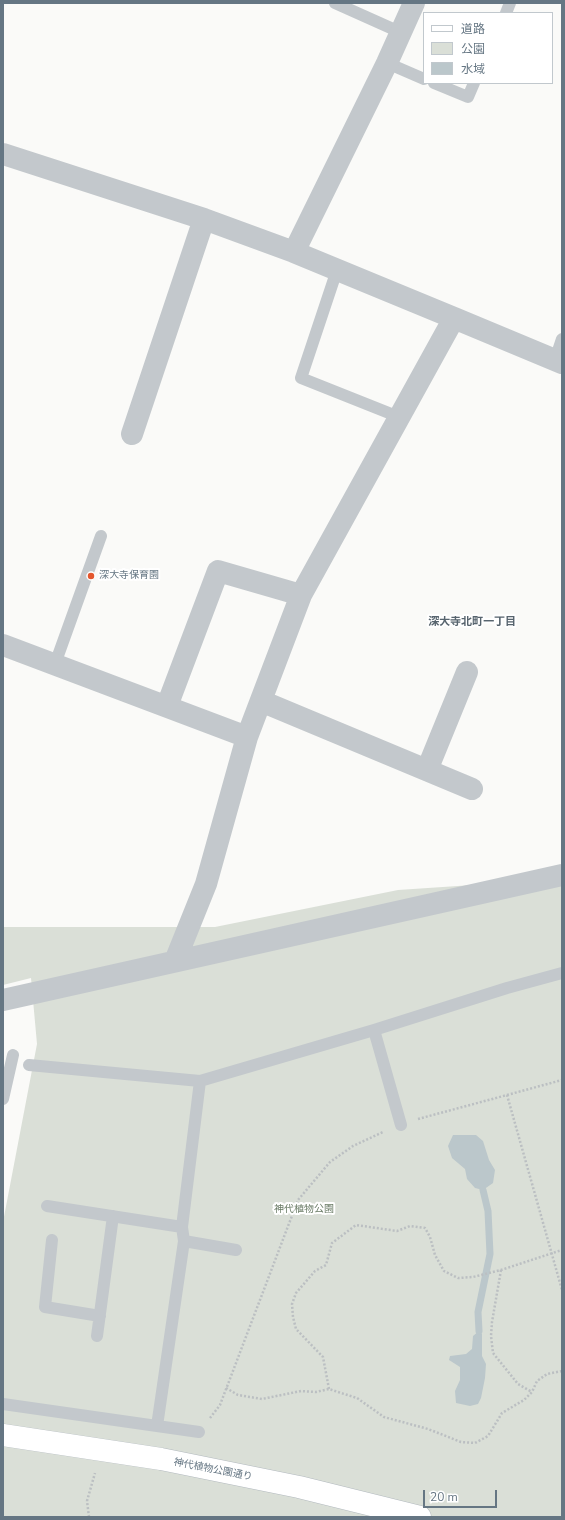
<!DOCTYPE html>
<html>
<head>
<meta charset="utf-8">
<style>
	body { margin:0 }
	#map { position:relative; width:565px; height:1520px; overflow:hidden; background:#fafaf8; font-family:"Nunito Sans","Noto Sans JP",sans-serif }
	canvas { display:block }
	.frame { position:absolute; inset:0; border:4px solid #657683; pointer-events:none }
	.legend { position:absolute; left:423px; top:12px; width:130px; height:72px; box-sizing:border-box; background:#fff; border:1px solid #c1c8cd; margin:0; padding:5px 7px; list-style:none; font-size:12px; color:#657683 }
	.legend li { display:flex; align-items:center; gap:8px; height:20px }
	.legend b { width:20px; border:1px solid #c1c8cd }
	.scale { position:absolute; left:423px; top:1490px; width:74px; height:18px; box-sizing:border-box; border:2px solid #657683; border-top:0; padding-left:5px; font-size:12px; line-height:14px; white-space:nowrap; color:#657683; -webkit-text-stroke:3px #fff; paint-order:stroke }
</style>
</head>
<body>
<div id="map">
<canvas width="565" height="1520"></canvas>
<div class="frame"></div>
<ul class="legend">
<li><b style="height:5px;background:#fff"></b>道路</li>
<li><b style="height:11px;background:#dadfd7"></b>公園</li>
<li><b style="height:11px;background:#bbc7cb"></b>水域</li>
</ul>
<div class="scale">20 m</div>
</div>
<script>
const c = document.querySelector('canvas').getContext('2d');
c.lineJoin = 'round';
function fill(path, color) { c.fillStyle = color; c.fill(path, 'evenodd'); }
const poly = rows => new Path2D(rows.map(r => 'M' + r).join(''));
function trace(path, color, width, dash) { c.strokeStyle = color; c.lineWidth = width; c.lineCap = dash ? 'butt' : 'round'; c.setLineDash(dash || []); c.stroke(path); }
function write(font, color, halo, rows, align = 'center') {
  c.font = font + ' "Nunito Sans","Noto Sans JP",sans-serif'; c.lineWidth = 4; c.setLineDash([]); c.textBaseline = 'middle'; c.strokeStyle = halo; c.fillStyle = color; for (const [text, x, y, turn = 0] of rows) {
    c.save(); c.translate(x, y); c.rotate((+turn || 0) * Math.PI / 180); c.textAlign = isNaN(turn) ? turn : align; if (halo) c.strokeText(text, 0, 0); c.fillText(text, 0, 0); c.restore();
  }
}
const green = poly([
	[562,879,562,1517,3,1517,3,1222,37,1044,31,978,3,985,3,927,215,927,398,890]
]);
const water = poly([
	[453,1135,476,1135,483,1141,489,1160,495,1170,493,1183,483,1190,475,1188,467,1179,465,1169,452,1158,448,1146],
	[479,1331,482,1334,482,1356,486,1364,485,1378,481,1398,478,1404,470,1406,456,1403,455,1391,460,1380,460,1367,449,1360,450,1356,466,1354,472,1349,473,1336]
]);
const stream = poly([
	[479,1331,478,1312,490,1254,488,1211,483,1190]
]);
const path = poly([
	[507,1095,562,1080],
	[418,1119,507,1095,562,1290],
	[501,1270,492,1322,491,1336,493,1353,518,1384,532,1392],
	[226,1388,238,1395,262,1399,301,1391,316,1392,329,1389,338,1392,357,1398,384,1417,428,1429,461,1442,475,1443,488,1436,502,1413,524,1400,532,1392,537,1381,547,1374,562,1371],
	[329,1389,323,1357,296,1329,293,1317,292,1304,296,1293,315,1271,326,1265,332,1243,356,1225,397,1231,410,1226,425,1228,430,1237,435,1255,444,1271,458,1278,473,1277,501,1270,562,1250],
	[210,1418,220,1405,298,1200,330,1162,353,1146,383,1132],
	[89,1517,87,1501,95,1473]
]);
const lane = poly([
	[335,3,402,33],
	[506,13,510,3],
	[387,63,424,79],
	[434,83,468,97,474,83],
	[337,270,301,378,399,417],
	[555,360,562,339],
	[55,664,101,536],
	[374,1030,401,1125],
	[29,1065,200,1081,374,1030,507,988,562,973],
	[3,1099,13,1055],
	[47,1206,182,1227],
	[52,1240,45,1307,100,1316],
	[184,1241,236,1250],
	[97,1336,113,1216],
	[3,1404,199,1432],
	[157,1426,184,1241,182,1227,200,1081]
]);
const street = poly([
	[3,154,204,219,294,252],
	[454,318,562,363],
	[132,434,204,219],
	[3,645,247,737],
	[261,701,472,789],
	[167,706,218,571,301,595],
	[427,770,467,672],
	[175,961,206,884,247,737,301,595,454,318,294,252,387,63,414,3],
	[3,1000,562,875]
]);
const secondary = poly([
	[3,1435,161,1459,299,1487,420,1517]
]);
const markers = [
	[91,576,4,"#e4572e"]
];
const poiNames = [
	["深大寺保育園",99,576]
];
const parkNames = [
	["神代植物公園",304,1210]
];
const streetNames = [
	["神代植物公園通り",213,1470,11]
];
const neighbourhoodNames = [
	["深大寺北町一丁目",472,622]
];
fill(green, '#dadfd7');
fill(water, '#bbc7cb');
trace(stream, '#bbc7cb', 7);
trace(secondary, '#b3babf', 23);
trace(path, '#bbbfc2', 2.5, [2, 2]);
trace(lane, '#c3c8cc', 12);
trace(street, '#c3c8cc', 22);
trace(secondary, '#fff', 22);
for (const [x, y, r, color] of markers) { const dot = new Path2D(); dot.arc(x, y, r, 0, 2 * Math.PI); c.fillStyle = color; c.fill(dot); trace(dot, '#fff', 1.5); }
write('10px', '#657683', '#fff', poiNames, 'left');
write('10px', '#687a64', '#fff', parkNames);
write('10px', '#657683', '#fff', streetNames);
write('bold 11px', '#57646e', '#fff', neighbourhoodNames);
</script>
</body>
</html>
